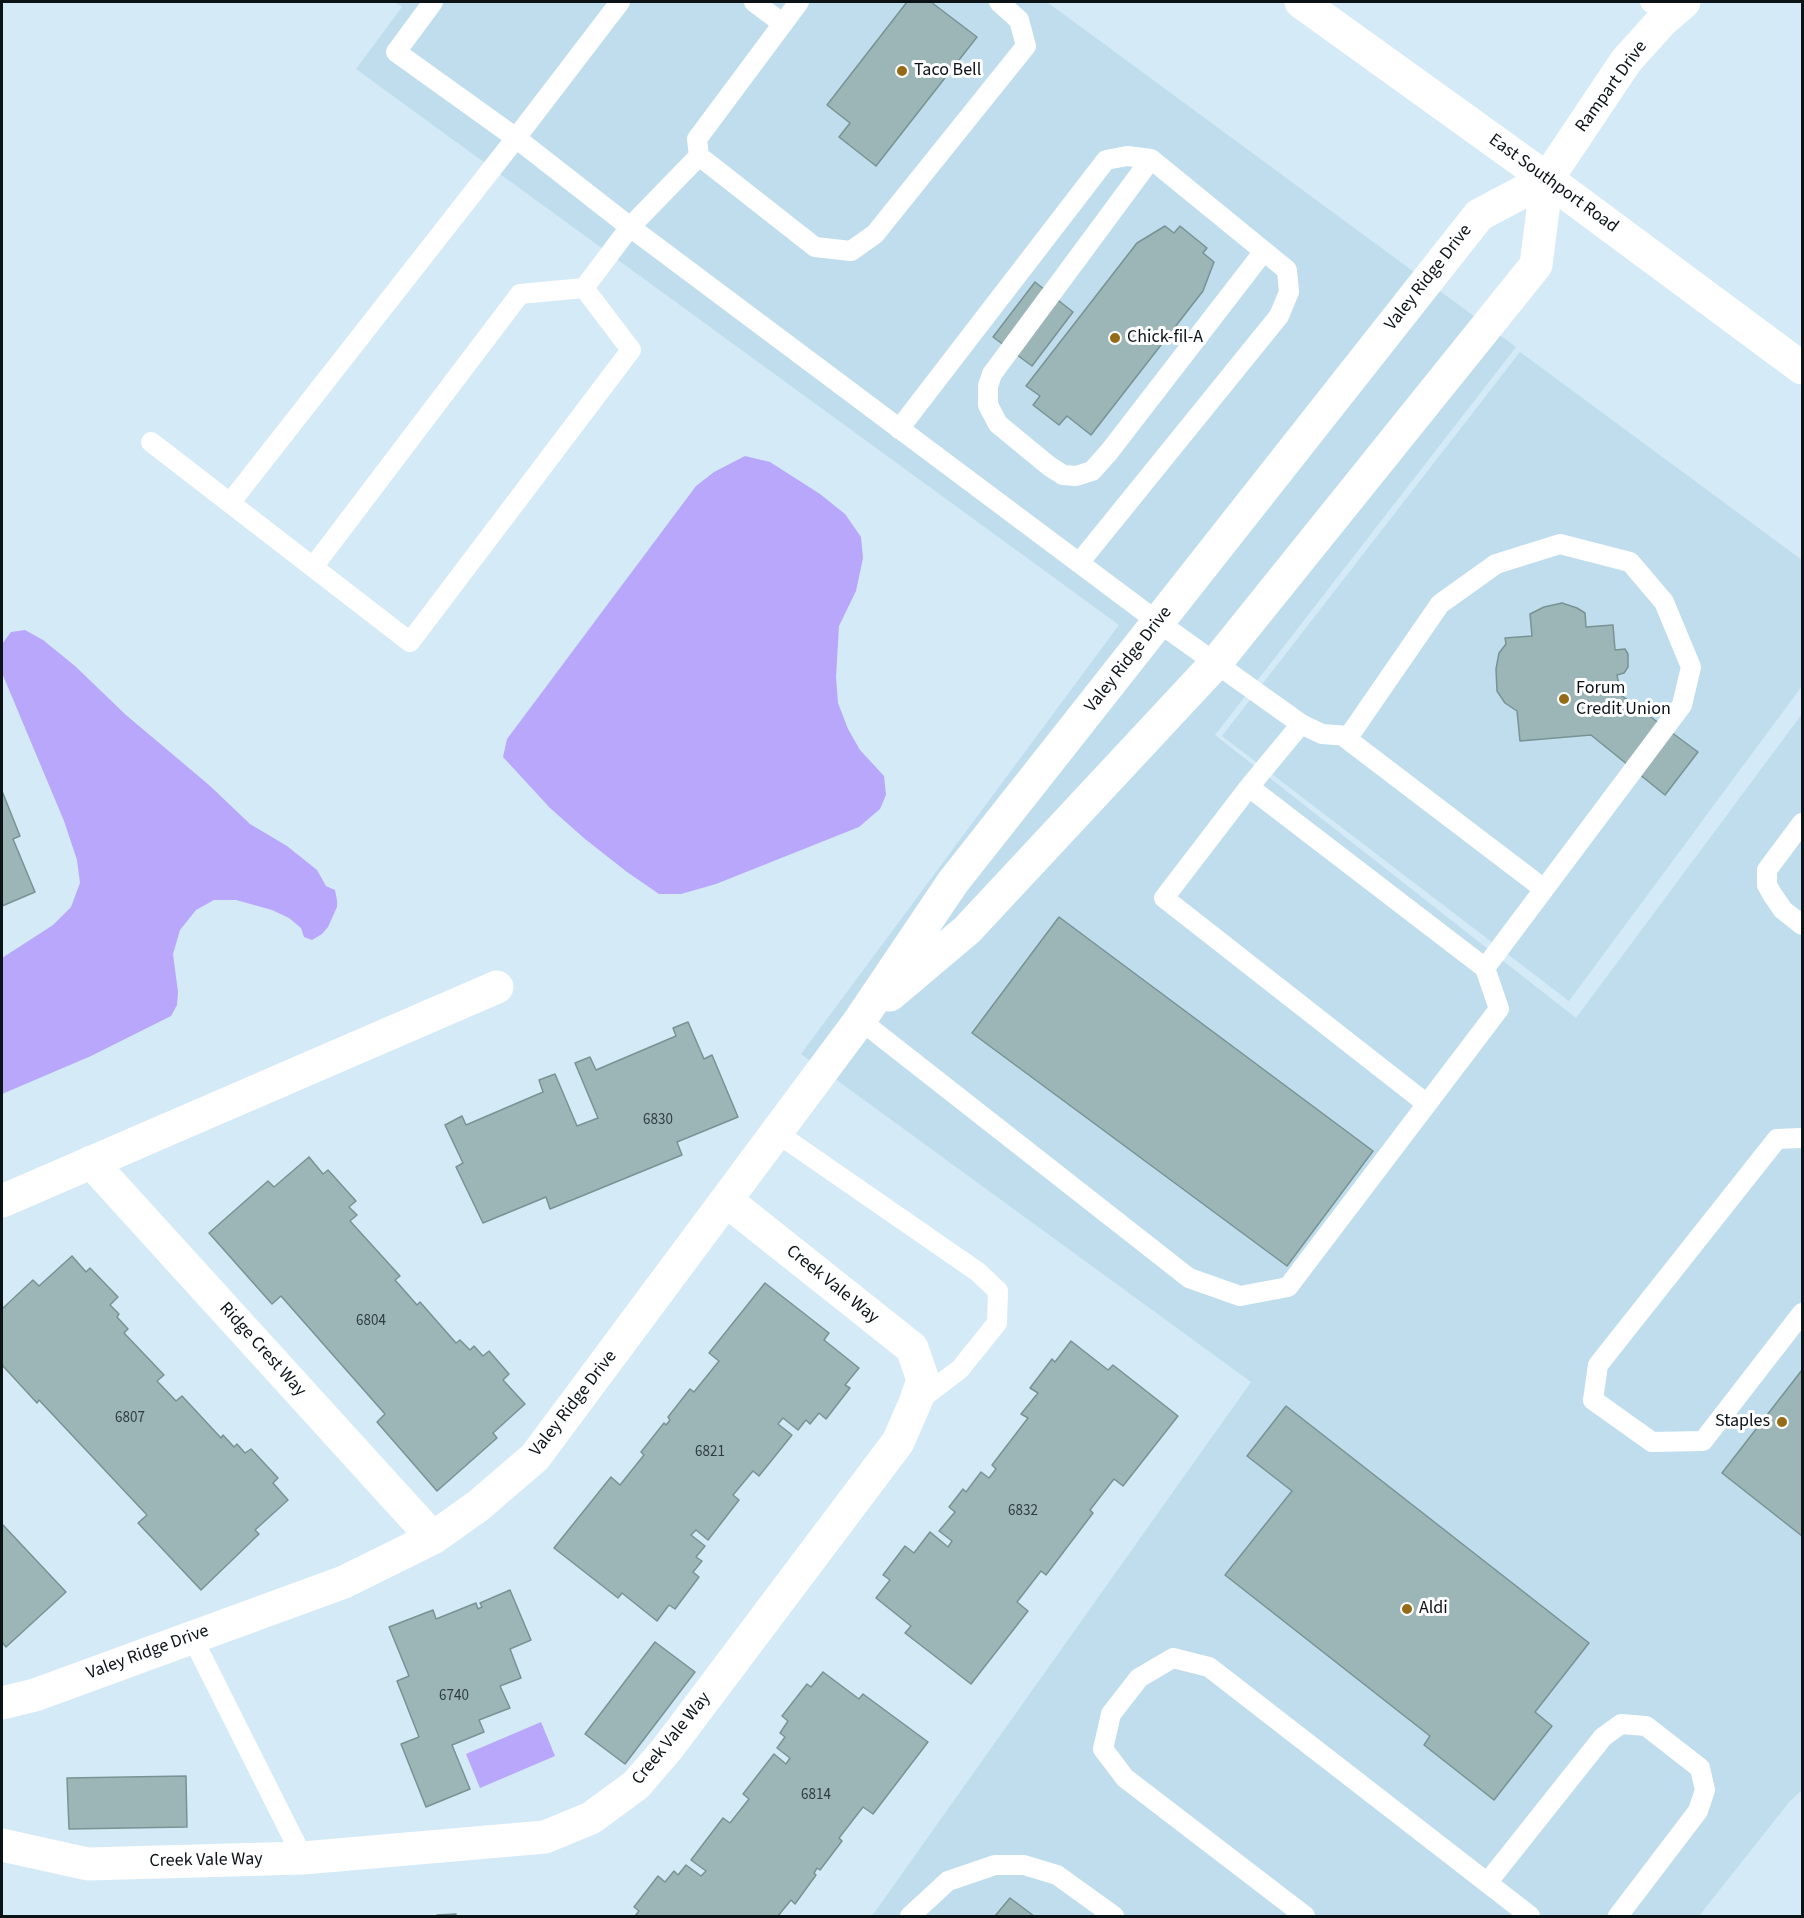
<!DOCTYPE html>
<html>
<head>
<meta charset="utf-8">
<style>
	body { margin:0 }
	#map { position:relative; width:1804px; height:1918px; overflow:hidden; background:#d4eaf7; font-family:"Source Sans 3",sans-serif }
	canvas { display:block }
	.frame { position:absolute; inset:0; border:3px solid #0b1317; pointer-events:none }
</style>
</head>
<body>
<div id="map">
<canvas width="1804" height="1918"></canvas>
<div class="frame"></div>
</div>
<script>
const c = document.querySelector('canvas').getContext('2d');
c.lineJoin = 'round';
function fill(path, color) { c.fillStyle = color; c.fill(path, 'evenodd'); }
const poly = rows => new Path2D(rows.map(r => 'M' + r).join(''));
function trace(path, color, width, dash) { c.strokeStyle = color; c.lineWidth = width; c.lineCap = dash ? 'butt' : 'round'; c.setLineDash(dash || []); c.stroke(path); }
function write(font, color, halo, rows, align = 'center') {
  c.font = font + ' "Source Sans 3",sans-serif'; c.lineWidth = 6; c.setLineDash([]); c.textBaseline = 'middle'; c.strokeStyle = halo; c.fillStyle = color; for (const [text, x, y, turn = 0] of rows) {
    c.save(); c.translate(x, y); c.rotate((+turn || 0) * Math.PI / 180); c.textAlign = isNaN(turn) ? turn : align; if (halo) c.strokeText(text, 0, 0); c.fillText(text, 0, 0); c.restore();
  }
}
const built = poly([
	[395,2,1047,2,1516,347,1215,735,1576,1018,1802,714,1802,1790,1790,1801,1699,1916,872,1916,1251,1382,801,1054,1119,625,356,69,402,7],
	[1520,352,1802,560,1802,686,1569,1001,1222,736]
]);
const water = poly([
	[745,456,770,462,820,494,845,514,861,537,863,558,856,591,839,626,836,677,838,703,848,729,860,750,884,776,886,795,880,809,859,827,716,884,681,894,659,894,627,872,585,839,550,808,503,757,507,739,696,486,714,472],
	[25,630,43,640,75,666,126,715,209,785,250,824,287,846,317,870,326,886,335,890,337,900,337,907,328,927,322,934,312,940,304,937,301,928,289,918,272,910,236,900,214,900,196,910,180,930,173,954,178,992,177,1005,171,1016,91,1056,2,1094,2,958,53,925,71,907,80,883,77,860,64,821,2,673,2,644,11,632],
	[541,1722,555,1756,480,1788,466,1754]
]);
const building = poly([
	[907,2,931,2,977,37,876,166,839,137,850,123,827,105,907,2],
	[1165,226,1174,233,1180,226,1207,248,1203,253,1214,262,1203,291,1091,435,1067,416,1059,425,1033,405,1040,396,1026,386,1137,243,1165,226],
	[1035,282,1073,312,1032,366,993,337,1035,282],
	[1562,603,1577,608,1585,613,1586,627,1613,625,1615,650,1625,649,1628,654,1628,667,1624,673,1617,675,1621,695,1698,752,1665,795,1591,735,1520,741,1517,711,1505,703,1497,691,1496,669,1499,653,1506,644,1505,638,1532,636,1530,614,1544,607,1562,603],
	[2,791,20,836,13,839,35,892,2,906,2,791],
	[1059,917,1373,1151,1287,1266,972,1033,1059,917],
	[688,1022,704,1059,712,1055,738,1117,677,1142,682,1155,550,1209,546,1197,483,1223,456,1167,463,1163,445,1125,462,1116,466,1125,543,1092,539,1080,555,1074,577,1126,598,1118,575,1063,590,1057,596,1070,676,1036,673,1028,688,1022],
	[309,1157,323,1174,328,1170,356,1201,349,1207,357,1215,350,1221,400,1276,395,1280,417,1305,420,1302,456,1343,460,1340,470,1350,474,1346,483,1356,489,1351,509,1374,503,1380,525,1404,493,1433,497,1438,437,1491,377,1422,385,1414,281,1296,272,1304,209,1233,268,1181,274,1187,309,1157],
	[72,1256,86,1272,90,1268,118,1297,110,1305,119,1314,117,1317,128,1329,124,1333,164,1375,157,1381,176,1401,182,1396,221,1438,223,1435,234,1447,237,1444,245,1453,251,1449,278,1478,273,1483,288,1500,255,1530,259,1534,201,1590,138,1523,147,1515,39,1400,37,1403,2,1365,2,1309,33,1280,39,1286,72,1256],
	[765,1283,829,1333,824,1340,859,1368,845,1385,850,1388,826,1419,819,1413,810,1424,806,1420,798,1430,783,1418,778,1424,792,1435,759,1476,753,1471,733,1495,739,1500,708,1540,696,1530,691,1535,705,1546,696,1557,702,1561,693,1572,699,1577,675,1609,669,1605,657,1621,622,1593,618,1598,554,1548,611,1477,620,1485,644,1455,641,1452,664,1423,666,1425,670,1420,668,1417,690,1389,694,1392,719,1361,709,1353,765,1283],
	[1071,1341,1108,1370,1113,1365,1178,1416,1123,1486,1114,1479,1090,1510,1093,1513,1046,1575,1041,1571,1017,1602,1028,1611,971,1684,905,1633,911,1626,876,1598,890,1580,883,1575,905,1546,914,1553,930,1532,948,1547,952,1541,939,1531,955,1512,949,1507,963,1489,966,1492,981,1472,989,1478,996,1469,992,1465,1028,1418,1021,1414,1038,1393,1030,1388,1052,1359,1055,1362,1071,1341],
	[1802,1370,1802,1536,1722,1473,1802,1370],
	[1286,1406,1589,1643,1535,1712,1552,1726,1494,1800,1424,1745,1430,1736,1225,1575,1292,1491,1247,1456,1286,1406],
	[3,1525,66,1592,6,1647,2,1642,2,1526,3,1525],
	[510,1590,531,1640,510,1649,521,1678,500,1686,510,1708,479,1720,484,1732,452,1745,470,1789,426,1807,401,1744,419,1737,397,1681,409,1676,389,1627,433,1610,436,1619,476,1603,478,1609,482,1607,480,1603,510,1590],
	[655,1642,695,1672,625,1764,585,1734,655,1642],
	[823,1672,859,1699,863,1694,928,1742,873,1814,863,1807,839,1838,842,1841,820,1870,817,1868,814,1873,816,1875,795,1904,791,1900,778,1916,635,1916,639,1911,634,1907,658,1876,665,1882,674,1871,678,1875,686,1865,701,1876,706,1871,691,1860,723,1818,730,1823,749,1799,743,1794,774,1754,786,1764,790,1758,777,1748,785,1737,780,1733,788,1721,782,1716,807,1684,811,1687,823,1672],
	[186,1776,187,1827,69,1829,67,1778,186,1776],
	[1010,1898,1034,1916,995,1916,1010,1898],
	[456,1914,456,1916,437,1916,437,1915,456,1914]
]);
const service = poly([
	[754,2,782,23],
	[799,2,697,139,699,156,815,247,851,251,875,234,1026,46,1019,20,999,2],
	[1650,2,1669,15],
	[699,156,630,227,1158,622,1301,724,1322,734,1349,736,1440,604,1496,564,1560,544,1630,562,1664,602,1691,667,1682,705,1485,968,1499,1009,1288,1287,1240,1296,1189,1278,860,1020],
	[1151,159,992,374,988,386,988,405,998,424,1049,466,1063,475,1076,476,1092,471,1109,452,1264,251],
	[584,288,630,227,516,138,620,2],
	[899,429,1106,160,1127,156,1151,159,1287,270,1289,292,1279,316,1079,563],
	[151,442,230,503],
	[313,567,520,294,584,288,631,350,410,642,230,503,516,138,396,52,433,2],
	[1301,724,1249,787,1485,968],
	[1343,736,1544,889],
	[1249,787,1164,898,1427,1104],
	[1802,823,1767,870,1767,885,1772,894,1783,910,1802,925],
	[777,1133,978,1272,998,1291,997,1323,960,1369,917,1402],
	[1802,1138,1777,1139,1598,1365,1593,1400,1652,1442,1703,1441,1802,1313],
	[192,1637,303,1858],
	[1487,1883,1603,1737,1621,1724,1646,1726,1700,1768,1705,1790,1698,1811,1618,1916],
	[910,1916,948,1881,995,1865,1024,1865,1057,1875,1114,1916],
	[1305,1916,1125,1778,1103,1749,1111,1714,1139,1678,1173,1658,1209,1667,1530,1916]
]);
const minor = poly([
	[890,995,967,930,1215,664,1536,265,1547,179,1626,61,1662,21,1684,2],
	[91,1162,433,1538],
	[2,1201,497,987],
	[2,1703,35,1695,344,1582,433,1538,478,1506,535,1457,860,1020,953,882,1479,215,1547,179],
	[2,1845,88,1864,303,1858,545,1837,591,1818,636,1785,667,1749,898,1442,915,1403,923,1380,912,1348,727,1201]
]);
const secondary = poly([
	[1301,2,1547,179,1802,368]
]);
const markers = [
	[902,71,6,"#956b17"],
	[1115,338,6,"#956b17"],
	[1564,699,6,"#956b17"],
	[1782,1422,6,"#956b17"],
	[1407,1609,6,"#956b17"]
];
const numberNames = [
	["6830",658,1121],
	["6804",371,1322],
	["6807",130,1419],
	["6821",710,1453],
	["6832",1023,1512],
	["6740",454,1697],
	["6814",816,1796]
];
const poiNames = [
	["Taco Bell",914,71],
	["Chick-fil-A",1127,338],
	["Forum",1576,689],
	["Credit Union",1576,710],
	["Staples",1770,1422,"right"],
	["Aldi",1419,1609]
];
const streetNames = [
	["Rampart Drive",1612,87,-54],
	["East Southport Road",1553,184,36],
	["Valey Ridge Drive",1429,278,-52],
	["Valey Ridge Drive",1129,660,-52],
	["Creek Vale Way",832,1285,39],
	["Ridge Crest Way",262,1350,48],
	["Valey Ridge Drive",574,1404,-52],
	["Valey Ridge Drive",148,1653,-20],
	["Creek Vale Way",672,1739,-51],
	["Creek Vale Way",206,1861,-1]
];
fill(built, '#bfdded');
fill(water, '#b9a7fc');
fill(building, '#9cb6b8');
trace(building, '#799394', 1.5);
trace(service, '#fff', 20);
trace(minor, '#fff', 33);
trace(secondary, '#fff', 33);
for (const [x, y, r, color] of markers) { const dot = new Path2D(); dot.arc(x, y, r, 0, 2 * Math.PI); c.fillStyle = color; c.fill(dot); trace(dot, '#fff', 2); }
write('15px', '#2f3c3f', null, numberNames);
write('18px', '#0b1317', '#fff', poiNames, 'left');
write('18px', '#0b1317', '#fff', streetNames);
</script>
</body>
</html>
